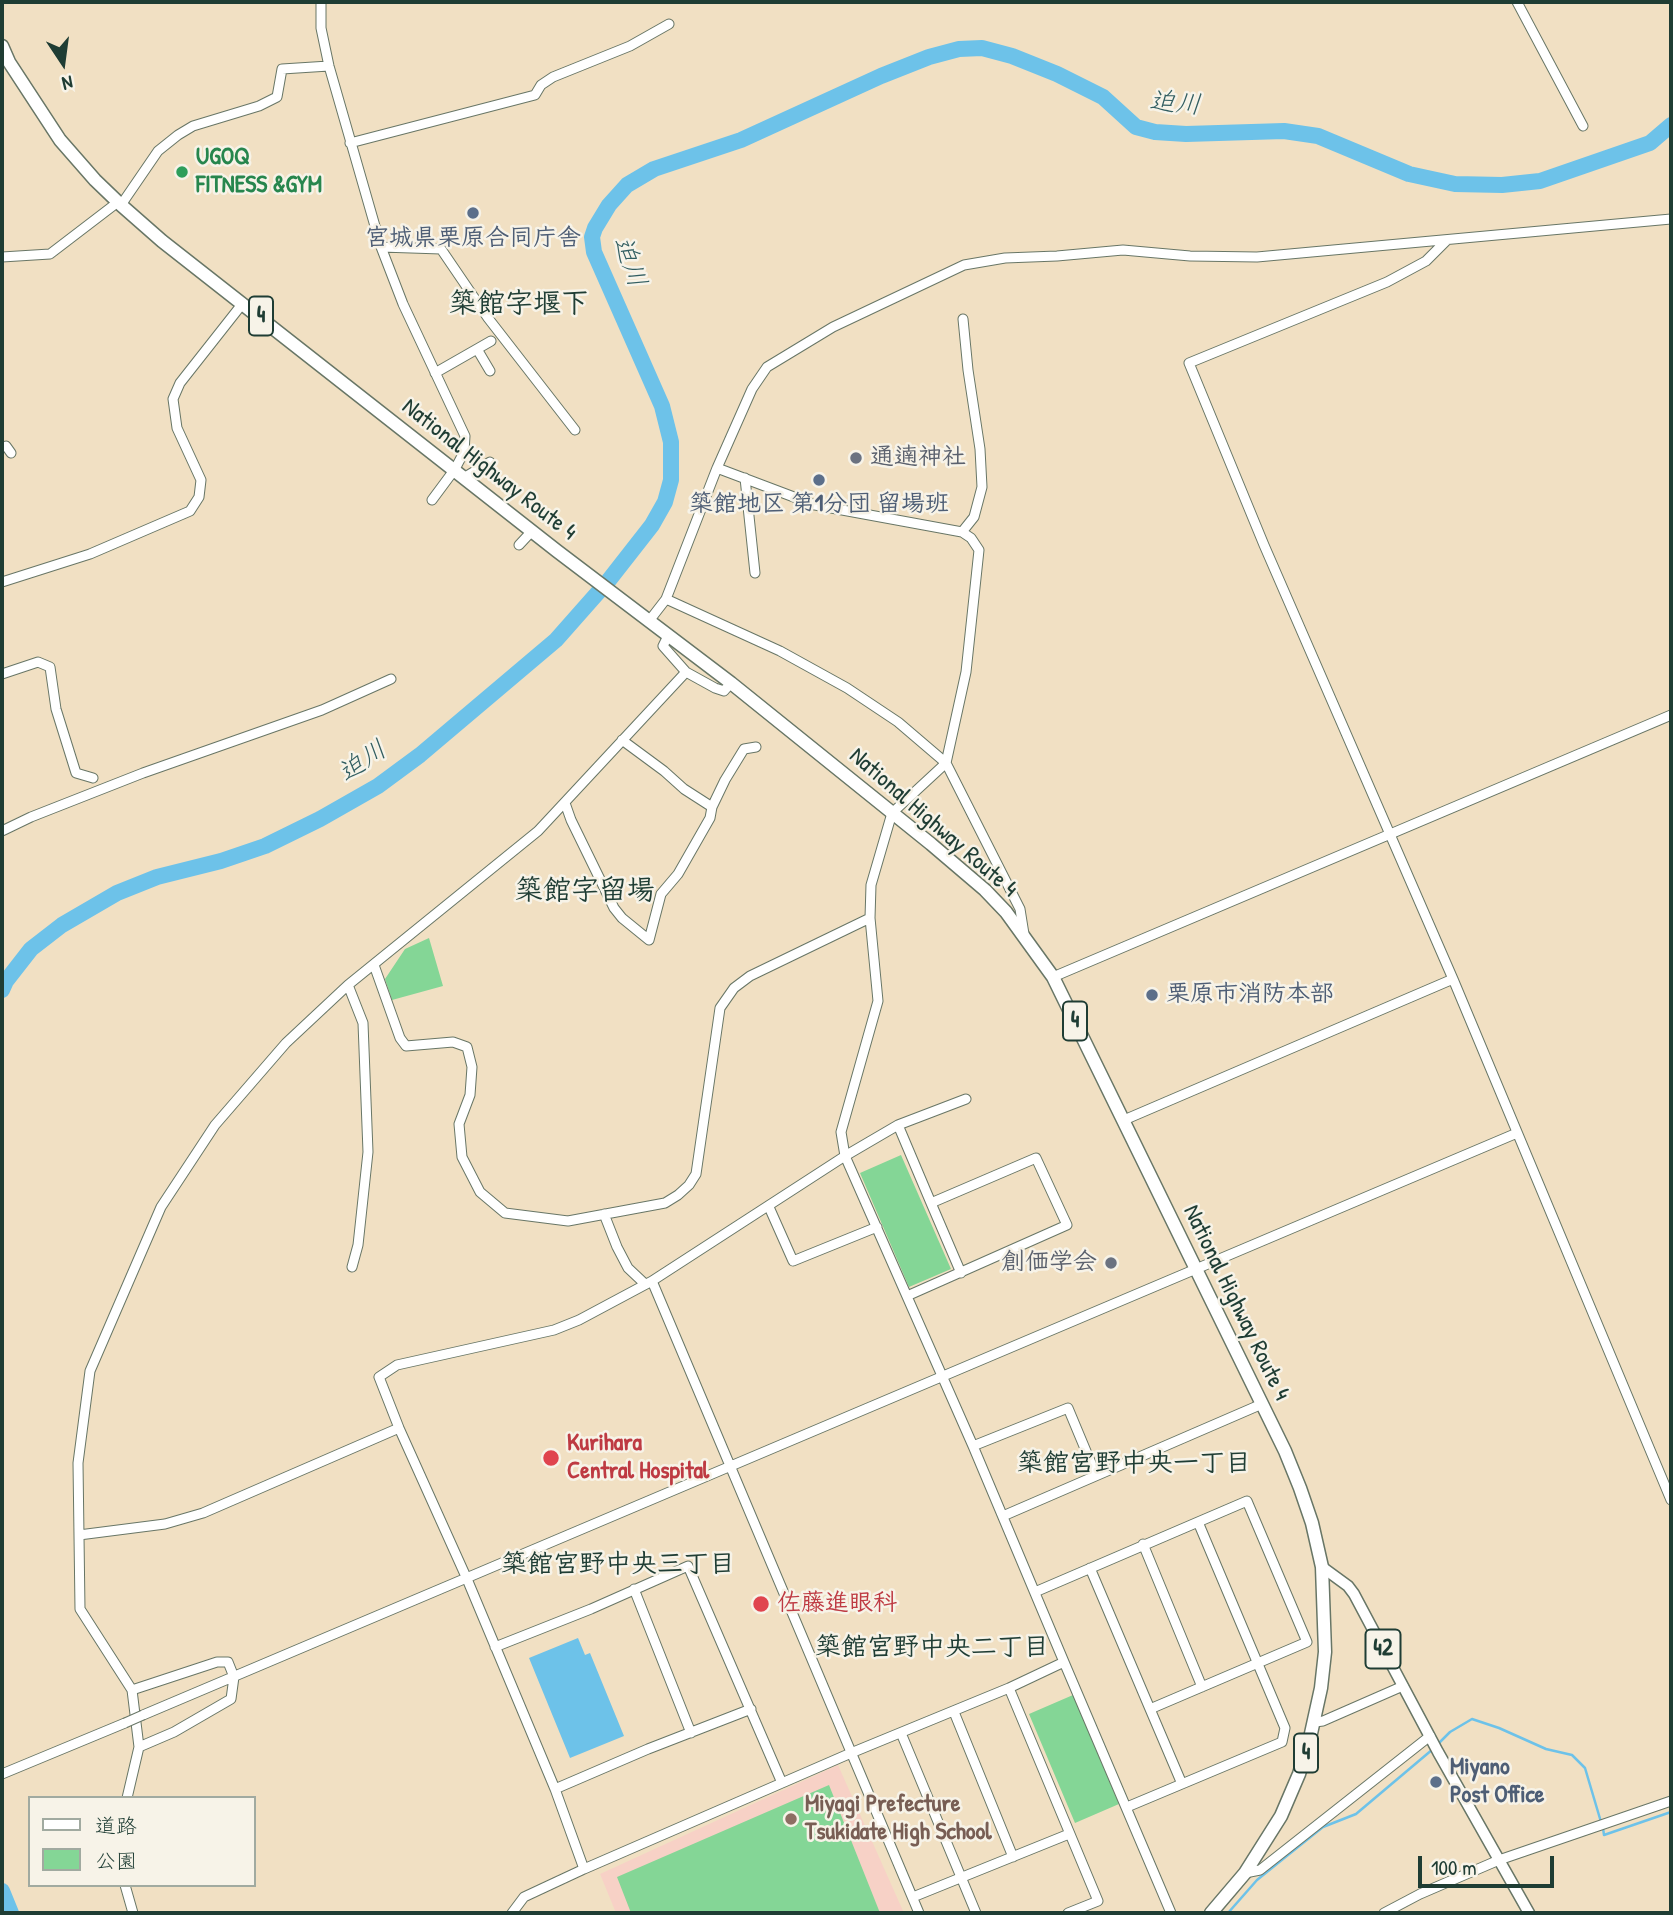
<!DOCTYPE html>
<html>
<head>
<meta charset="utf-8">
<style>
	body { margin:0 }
	#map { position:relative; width:1673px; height:1915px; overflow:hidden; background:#f1e0c3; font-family:"Patrick Hand","Klee One",sans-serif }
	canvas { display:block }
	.frame { position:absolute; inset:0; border:4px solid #1f3d34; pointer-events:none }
	.legend { position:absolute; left:28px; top:1796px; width:228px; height:91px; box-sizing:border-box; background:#f7f3e8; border:2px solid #a1aaa0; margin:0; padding:9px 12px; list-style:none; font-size:21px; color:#1f3d34 }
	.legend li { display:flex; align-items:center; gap:14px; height:35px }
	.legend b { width:35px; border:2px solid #a1aaa0 }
	.north { position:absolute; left:28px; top:28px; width:70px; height:70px; -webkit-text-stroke:5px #f7f3e8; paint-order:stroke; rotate:167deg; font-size:19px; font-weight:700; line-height:28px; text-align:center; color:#1f3d34 }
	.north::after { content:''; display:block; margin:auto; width:24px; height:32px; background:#1f3d34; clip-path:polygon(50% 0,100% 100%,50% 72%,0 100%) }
	.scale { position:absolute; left:1418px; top:1856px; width:136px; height:32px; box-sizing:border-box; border:4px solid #1f3d34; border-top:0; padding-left:9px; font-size:21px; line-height:24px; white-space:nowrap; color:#1f3d34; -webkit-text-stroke:5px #f7f3e8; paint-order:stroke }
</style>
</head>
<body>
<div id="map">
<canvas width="1673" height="1915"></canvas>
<div class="frame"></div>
<ul class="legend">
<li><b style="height:9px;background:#fff"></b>道路</li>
<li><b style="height:19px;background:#84d696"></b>公園</li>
</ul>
<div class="north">N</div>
<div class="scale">100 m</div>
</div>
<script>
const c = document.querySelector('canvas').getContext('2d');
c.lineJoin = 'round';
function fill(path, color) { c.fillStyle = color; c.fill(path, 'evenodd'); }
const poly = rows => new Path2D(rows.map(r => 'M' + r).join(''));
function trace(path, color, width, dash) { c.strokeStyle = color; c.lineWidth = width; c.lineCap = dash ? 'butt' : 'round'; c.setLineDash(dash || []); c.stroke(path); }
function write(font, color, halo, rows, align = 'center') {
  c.font = font + ' "Patrick Hand","Klee One",sans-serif'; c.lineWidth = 5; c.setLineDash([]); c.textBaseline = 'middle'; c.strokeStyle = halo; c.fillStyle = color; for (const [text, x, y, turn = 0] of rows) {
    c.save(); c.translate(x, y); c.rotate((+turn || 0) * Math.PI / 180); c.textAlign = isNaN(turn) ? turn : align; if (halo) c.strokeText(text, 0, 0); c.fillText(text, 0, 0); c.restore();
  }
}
const built = poly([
	[838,1765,904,1913,616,1913,600,1874]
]);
const green = poly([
	[429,938,443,986,392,1000,385,979,405,949],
	[901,1155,951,1269,909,1287,860,1173],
	[1073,1695,1119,1804,1075,1823,1029,1714],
	[829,1785,880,1913,631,1913,617,1877]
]);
const water = poly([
	[578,1638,585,1655,590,1653,624,1736,570,1758,529,1658]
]);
const stream = poly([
	[1438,1744,1450,1732,1472,1719,1499,1728,1546,1749,1572,1755,1585,1768,1601,1822],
	[1603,1828,1604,1835,1671,1812],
	[1228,1913,1257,1880,1283,1859,1323,1827,1356,1814,1433,1749]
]);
const river = poly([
	[2,990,6,981,31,949,62,925,117,893,157,877,221,861,265,846,320,819,378,786,420,755,556,640,609,580,652,525,665,502,671,480,671,442,662,406,594,252,592,237,595,228,609,205,627,185,654,169,741,140,881,76,929,57,959,49,982,48,1012,56,1057,74,1103,97,1136,127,1155,132,1186,134,1284,131,1318,136,1409,174,1455,184,1502,185,1540,181,1650,143,1671,125],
	[2,1891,11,1913]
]);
const minor = poly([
	[321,2,321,28,329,66,381,247,403,304,465,436,464,452,455,469,432,500],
	[1517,2,1583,126],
	[350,143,535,95,541,85,553,77,630,46,669,24],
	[121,205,158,151,178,135,193,126,259,106,277,97,282,69,329,66],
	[1447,240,1426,261,1387,282,1189,363,1264,545,1453,979,1671,1500],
	[381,247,441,249,488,318,575,430],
	[2,257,50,254,118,202],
	[477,349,490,371],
	[435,373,491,341],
	[2,447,6,446,11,453],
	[717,468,815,505,962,532,971,538,979,550,966,672,946,763,892,813,871,885,870,918,878,1001,841,1132,845,1156,652,1281,579,1320,554,1330,397,1365,379,1377,399,1428,467,1579,555,1789,584,1869,851,1753,1009,1688,1064,1662,973,1446,845,1156,898,1125,931,1203,1036,1158,1067,1225,907,1296],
	[465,477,490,462],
	[745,478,755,573],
	[962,532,974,517,982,487,980,449,968,370,963,319],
	[519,545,532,531],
	[2,582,90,554,190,511,199,497,201,480,177,428,173,399,180,383,243,303],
	[666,599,780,651,847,688,898,722,946,763,1020,909,1024,934],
	[649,621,666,599,717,468,752,389,767,367,833,327,964,265,1005,258,1057,256,1123,250,1190,256,1257,257,1671,219],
	[686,672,715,688,724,691,731,683],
	[2,674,38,662,50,667,56,709,76,773,93,778],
	[622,740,664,771,684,789,712,807],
	[565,803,571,820,614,908,622,918,649,940,661,894,678,874,710,818,712,807,725,780,744,749,756,747],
	[2,831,31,817,143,773,322,710,391,679],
	[374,965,400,1038,406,1046,453,1042,467,1047,472,1067,470,1095,459,1124,462,1157,480,1192,505,1213,568,1221,665,1203,678,1195,689,1185,696,1174,720,1008,734,988,750,976,870,918],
	[1053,977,1671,715],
	[348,985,363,1023,368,1152,358,1245,352,1267],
	[1124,1120,1453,979],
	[898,1125,966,1099],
	[931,1203,961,1273],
	[769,1207,793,1261,877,1227],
	[604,1214,617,1247,628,1268,645,1284],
	[652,1281,919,1913],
	[973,1446,1068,1408,1096,1475],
	[1003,1516,1262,1404],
	[79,1535,165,1524,203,1513,399,1428],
	[1143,1544,1202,1687],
	[1090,1568,1150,1709],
	[634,1589,691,1733],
	[1035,1592,1198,1522,1285,1728,1282,1742,1127,1807],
	[495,1647,591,1609,688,1566,782,1783],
	[1064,1662,1171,1913],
	[1009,1688,1098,1901,1068,1913],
	[132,1690,217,1662,228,1662,234,1677,231,1699,174,1732,139,1747],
	[954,1712,1013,1857],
	[143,1715,1517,1133],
	[1315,1722,1323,1721,1403,1686],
	[901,1733,976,1913],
	[2,1774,125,1723],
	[1182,1784,1150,1709,1307,1642,1247,1501,1198,1522],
	[555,1789,648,1749,751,1709],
	[127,1798,139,1747,132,1690,80,1609,78,1463,90,1371,161,1207,215,1125,286,1043,348,985,538,831,686,672,663,646,668,636],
	[1245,1873,1260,1870,1430,1736],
	[125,1885,133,1913],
	[913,1897,1069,1834],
	[512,1913,524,1897,584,1869],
	[1384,1913,1420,1894,1499,1860,1671,1801]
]);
const major = poly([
	[1322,1567,1348,1586,1354,1594,1438,1752,1529,1913]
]);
const highway = poly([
	[2,46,9,62,60,140,95,180,121,205,162,241,557,551,731,683,931,844,985,890,1006,912,1053,977,1285,1451,1300,1488,1312,1523,1322,1567,1325,1652,1321,1688,1310,1738,1299,1774,1281,1816,1245,1873,1211,1913]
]);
const minorBridge = poly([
	[125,1723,143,1715]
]);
const markers = [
	[182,172,7,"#2e9e5b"],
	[473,213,7,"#5c6f8a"],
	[856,458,7,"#6b7280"],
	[819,480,7,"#5c6f8a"],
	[1152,995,7,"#5c6f8a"],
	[1111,1263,7,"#6b7280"],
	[551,1458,9,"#e0444e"],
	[761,1604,9,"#e0444e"],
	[1436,1782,7,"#5c6f8a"],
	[791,1819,7,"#8d6e63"]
];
const shields = [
	[261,316,24],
	[1075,1021,24],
	[1383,1649,35],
	[1306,1753,24]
];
const shieldNames = [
	["4",261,316],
	["4",1075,1021],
	["42",1383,1649],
	["4",1306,1753]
];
const leisureNames = [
	["UGOQ",196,158],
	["FITNESS &GYM",196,186]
];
const serviceNames = [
	["宮城県栗原合同庁舎",473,239],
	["築館地区 第1分団 留場班",819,505],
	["栗原市消防本部",1166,995,"left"],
	["Miyano",1450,1768,"left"],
	["Post Office",1450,1796,"left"]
];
const worshipNames = [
	["通遖神社",870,458],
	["創価学会",1097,1263,"right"]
];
const streetNames = [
	["National Highway Route 4",489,470,38],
	["National Highway Route 4",933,823,41],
	["National Highway Route 4",1236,1303,64]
];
const healthNames = [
	["Kurihara",567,1444],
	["Central Hospital",567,1472],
	["佐藤進眼科",777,1604]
];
const educationNames = [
	["Miyagi Prefecture",805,1805],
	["Tsukidate High School",805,1833]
];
const waterNames = [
	["迫川",1175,104,5],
	["迫川",629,262,71],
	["迫川",363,762,-34]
];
const neighbourhoodNames = [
	["築館宮野中央一丁目",1134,1464],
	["築館宮野中央三丁目",618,1565],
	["築館宮野中央二丁目",932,1648]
];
const quarterNames = [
	["築館字堰下",519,305],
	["築館字留場",585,892]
];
fill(built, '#f7d1c6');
fill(green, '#84d696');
fill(water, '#6dc2e9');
trace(stream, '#6dc2e9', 2.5);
trace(river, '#6dc2e9', 16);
trace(minor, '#687666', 11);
trace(major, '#687666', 13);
trace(highway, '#687666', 15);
trace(minor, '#fff', 9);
trace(major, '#fff', 10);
trace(highway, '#fff', 12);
trace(minorBridge, '#687666', 11, []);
trace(minorBridge, '#fff', 9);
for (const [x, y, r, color] of markers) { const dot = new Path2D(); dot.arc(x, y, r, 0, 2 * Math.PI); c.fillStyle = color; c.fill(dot); trace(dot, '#f7f3e8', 2.5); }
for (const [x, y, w] of shields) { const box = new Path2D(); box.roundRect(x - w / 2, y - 19.5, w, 39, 5); c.fillStyle = '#f7f3e8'; c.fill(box); trace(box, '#1f3d34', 2); }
write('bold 23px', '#1f3d34', null, shieldNames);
write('bold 24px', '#27864d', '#f7f3e8', leisureNames, 'left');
write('bold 24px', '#4e5e75', '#f7f3e8', serviceNames);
write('bold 24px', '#5b616d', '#f7f3e8', worshipNames, 'left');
write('24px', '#1f3d34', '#f7f3e8', streetNames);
write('bold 24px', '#be3a42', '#f7f3e8', healthNames, 'left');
write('bold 24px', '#785e54', '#f7f3e8', educationNames, 'left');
write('italic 26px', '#325e61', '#f7f3e8', waterNames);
write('bold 26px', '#1f3d34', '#f7f3e8', neighbourhoodNames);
write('bold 28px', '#1f3d34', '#f7f3e8', quarterNames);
</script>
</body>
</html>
